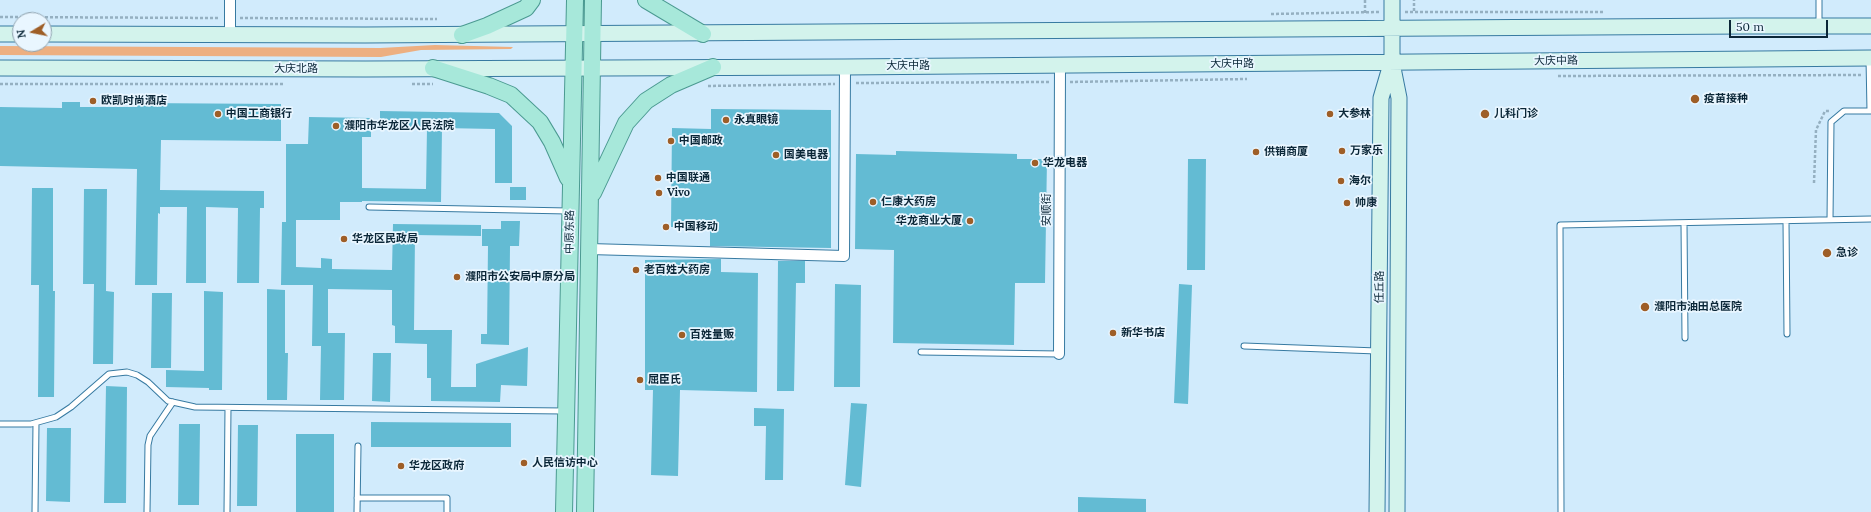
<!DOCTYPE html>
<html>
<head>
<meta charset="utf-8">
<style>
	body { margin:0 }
	#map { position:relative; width:1871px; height:512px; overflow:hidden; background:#d1ebfc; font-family:Lora,serif }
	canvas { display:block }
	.north { position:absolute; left:12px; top:12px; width:40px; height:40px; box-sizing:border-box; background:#e9f6ff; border:1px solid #90a3af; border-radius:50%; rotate:260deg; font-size:11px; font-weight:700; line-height:16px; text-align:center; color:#0b2738 }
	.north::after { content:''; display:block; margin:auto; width:14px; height:18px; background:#9e5e27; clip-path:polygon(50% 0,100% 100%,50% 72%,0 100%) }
	.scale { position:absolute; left:1729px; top:20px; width:99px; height:18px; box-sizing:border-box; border:2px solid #0b2738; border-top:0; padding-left:5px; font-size:12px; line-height:14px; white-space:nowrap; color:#0b2738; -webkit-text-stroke:3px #e9f6ff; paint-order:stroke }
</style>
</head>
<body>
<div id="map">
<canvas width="1871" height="512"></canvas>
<div class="north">N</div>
<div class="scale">50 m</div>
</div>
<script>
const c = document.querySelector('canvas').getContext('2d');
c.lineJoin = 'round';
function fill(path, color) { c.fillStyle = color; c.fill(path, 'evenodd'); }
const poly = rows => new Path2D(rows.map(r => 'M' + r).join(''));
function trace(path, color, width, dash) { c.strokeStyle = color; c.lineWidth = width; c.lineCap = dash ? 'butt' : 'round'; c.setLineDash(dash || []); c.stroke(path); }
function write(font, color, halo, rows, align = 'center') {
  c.font = font + ' Lora,"Noto Sans SC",serif'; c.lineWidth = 3.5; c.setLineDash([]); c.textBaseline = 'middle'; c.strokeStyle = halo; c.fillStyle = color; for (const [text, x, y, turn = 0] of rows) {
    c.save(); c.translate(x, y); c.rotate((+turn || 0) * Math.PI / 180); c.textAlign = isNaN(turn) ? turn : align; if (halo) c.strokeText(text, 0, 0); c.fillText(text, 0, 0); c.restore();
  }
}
const green = poly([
	[435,45,513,47,511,49,421,50,381,57,0,55,0,46,380,48]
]);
const building = poly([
	[62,102,80,102,80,107,137,107,137,103,281,104,281,141,161,140,160,190,264,191,264,208,260,208,259,283,237,283,238,208,206,207,206,283,186,283,187,207,160,207,160,214,158,213,157,285,135,285,137,169,0,166,0,107,62,108],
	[711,109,831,110,831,248,710,246,710,227,671,227,672,128,711,129],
	[380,111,499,113,512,126,512,183,495,183,495,129,442,128,441,202,362,201,362,202,340,202,340,220,296,220,296,267,321,268,321,258,332,259,332,269,392,270,393,224,481,225,481,236,415,235,414,330,452,330,451,387,476,387,476,364,528,347,527,386,501,385,500,402,431,401,431,378,427,378,427,344,395,343,395,326,392,325,392,290,328,289,328,333,345,333,344,400,320,400,321,346,312,346,313,285,281,285,282,222,286,222,286,144,308,144,309,117,371,118,371,137,362,137,362,188,426,189,427,128,380,127],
	[896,151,1017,154,1017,159,1047,159,1045,283,1015,283,1014,345,893,343,894,250,855,249,856,154,896,155],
	[1188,159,1206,159,1205,270,1187,270],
	[510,187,526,187,526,200,510,200],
	[32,188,53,188,53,291,55,291,54,397,38,397,39,285,31,285],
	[84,189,107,189,106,291,114,292,113,364,93,364,94,284,83,284],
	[501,221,520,221,519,246,510,246,509,345,481,344,481,334,487,334,488,246,482,246,482,229,501,229],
	[721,259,721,272,758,273,757,392,680,390,678,476,651,475,653,390,645,390,645,260],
	[778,261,805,261,805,283,796,283,794,391,777,391],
	[835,284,861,285,860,387,834,387],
	[1179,284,1192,285,1188,404,1174,403],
	[267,289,285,290,285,353,288,353,287,400,267,400],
	[204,291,223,292,222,390,209,390,209,388,166,387,166,370,204,371],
	[152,293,172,293,171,368,151,368],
	[373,353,391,353,390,402,372,401],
	[106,386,127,387,126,503,104,503],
	[851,403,867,404,861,487,845,485],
	[754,408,784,409,783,480,765,480,766,426,754,426],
	[371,422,511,423,511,447,371,447],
	[179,424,200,424,199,505,178,505],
	[238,425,258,425,257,506,237,506],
	[47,428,71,428,70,502,46,501],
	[296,434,334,434,334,512,296,512],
	[1078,497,1146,499,1146,512,1078,512]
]);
const path = poly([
	[1365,0,1365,13],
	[1414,11,1414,0],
	[1405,12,1604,12],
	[1271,14,1380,12],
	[0,17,219,18],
	[240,18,437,19],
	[1558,76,1861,75],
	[1070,82,1247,79],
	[856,83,1049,82],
	[0,84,283,84],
	[412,84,433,84],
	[708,86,835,84],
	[1814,183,1816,130,1825,111,1830,111]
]);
const lane = poly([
	[1819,25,1819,0],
	[1869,59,1870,111],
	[369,207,568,211],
	[1830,220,1831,122,1844,111,1871,111],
	[1786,221,1787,334],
	[1684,223,1685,338],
	[1244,346,1377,351],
	[921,352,1059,354],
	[0,424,31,424,56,417,71,407,109,374,127,372,137,375,148,382,168,401,195,407,564,411],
	[357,498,447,498,447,512],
	[35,512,36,423],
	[147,512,148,445,150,436,173,402],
	[227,512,228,408],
	[357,512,358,446],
	[1561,512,1560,225,1871,219]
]);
const street = poly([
	[230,34,230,0],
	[589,249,844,256,845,67],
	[1059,354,1060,65]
]);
const secondary = poly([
	[1392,0,1392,63,1399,98,1397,512],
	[0,34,20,34],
	[44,34,365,35,1745,26,1871,26],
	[0,68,365,69,845,67,1871,58],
	[1377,512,1381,98,1391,64]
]);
const primary = poly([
	[646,0,703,34],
	[462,35,487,26,526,8,532,0],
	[433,68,489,86,511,95,540,122,552,142,568,178],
	[593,193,626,123,646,101,671,85,713,67],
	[564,512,575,0],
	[585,512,593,0]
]);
const markers = [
	[1695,99,5,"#9e5e27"],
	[93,101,4,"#9e5e27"],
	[218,114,4,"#9e5e27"],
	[1330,114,4,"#9e5e27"],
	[1485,114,5,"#9e5e27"],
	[726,120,4,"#9e5e27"],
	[336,126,4,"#9e5e27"],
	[671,141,4,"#9e5e27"],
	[1342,151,4,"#9e5e27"],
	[1256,152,4,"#9e5e27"],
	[776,155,4,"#9e5e27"],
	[1035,163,4,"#9e5e27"],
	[658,178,4,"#9e5e27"],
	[1341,181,4,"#9e5e27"],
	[659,193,4,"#9e5e27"],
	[873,202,4,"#9e5e27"],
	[1347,203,4,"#9e5e27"],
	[970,221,4,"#9e5e27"],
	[666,227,4,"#9e5e27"],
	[344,239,4,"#9e5e27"],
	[1827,253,5,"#9e5e27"],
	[636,270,4,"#9e5e27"],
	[457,277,4,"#9e5e27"],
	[1645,307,5,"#9e5e27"],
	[1113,333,4,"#9e5e27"],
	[682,335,4,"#9e5e27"],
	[640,380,4,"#9e5e27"],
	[524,463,4,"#9e5e27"],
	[401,466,4,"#9e5e27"]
];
const streetNames = [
	["大庆中路",1556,61,-1],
	["大庆中路",1232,64],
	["大庆中路",908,66],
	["大庆北路",296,69],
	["安顺街",1047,210,-90],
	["中原东路",570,232,-89],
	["任丘路",1380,287,-90]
];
const poiNames = [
	["疫苗接种",1704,99],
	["欧凯时尚酒店",101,101],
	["中国工商银行",226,114],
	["大参林",1338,114],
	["儿科门诊",1494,114],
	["永真眼镜",734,120],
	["濮阳市华龙区人民法院",344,126],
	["中国邮政",679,141],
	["万家乐",1350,151],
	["供销商厦",1264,152],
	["国美电器",784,155],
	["华龙电器",1043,163],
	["中国联通",666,178],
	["海尔",1349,181],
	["Vivo",667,193],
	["仁康大药房",881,202],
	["帅康",1355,203],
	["华龙商业大厦",962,221,"right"],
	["中国移动",674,227],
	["华龙区民政局",352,239],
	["急诊",1836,253],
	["老百姓大药房",644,270],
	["濮阳市公安局中原分局",465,277],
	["濮阳市油田总医院",1654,307],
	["新华书店",1121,333],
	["百姓量贩",690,335],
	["屈臣氏",648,380],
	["人民信访中心",532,463],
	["华龙区政府",409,466]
];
fill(green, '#edaf81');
fill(building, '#63bbd3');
trace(lane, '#377aa1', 7);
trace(street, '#377aa1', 12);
trace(secondary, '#377aa1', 17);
trace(primary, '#4b9a91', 18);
trace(path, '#95b0c1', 2.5, [3, 2]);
trace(lane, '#fff', 5);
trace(street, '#fff', 10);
trace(secondary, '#d3f3ec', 15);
trace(primary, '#a7e8da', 16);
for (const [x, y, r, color] of markers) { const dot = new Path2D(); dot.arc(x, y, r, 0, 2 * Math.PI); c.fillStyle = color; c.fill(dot); trace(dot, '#e9f6ff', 1.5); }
write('11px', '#0b2738', '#e9f6ff', streetNames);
write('bold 11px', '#0b2738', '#e9f6ff', poiNames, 'left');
</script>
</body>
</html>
